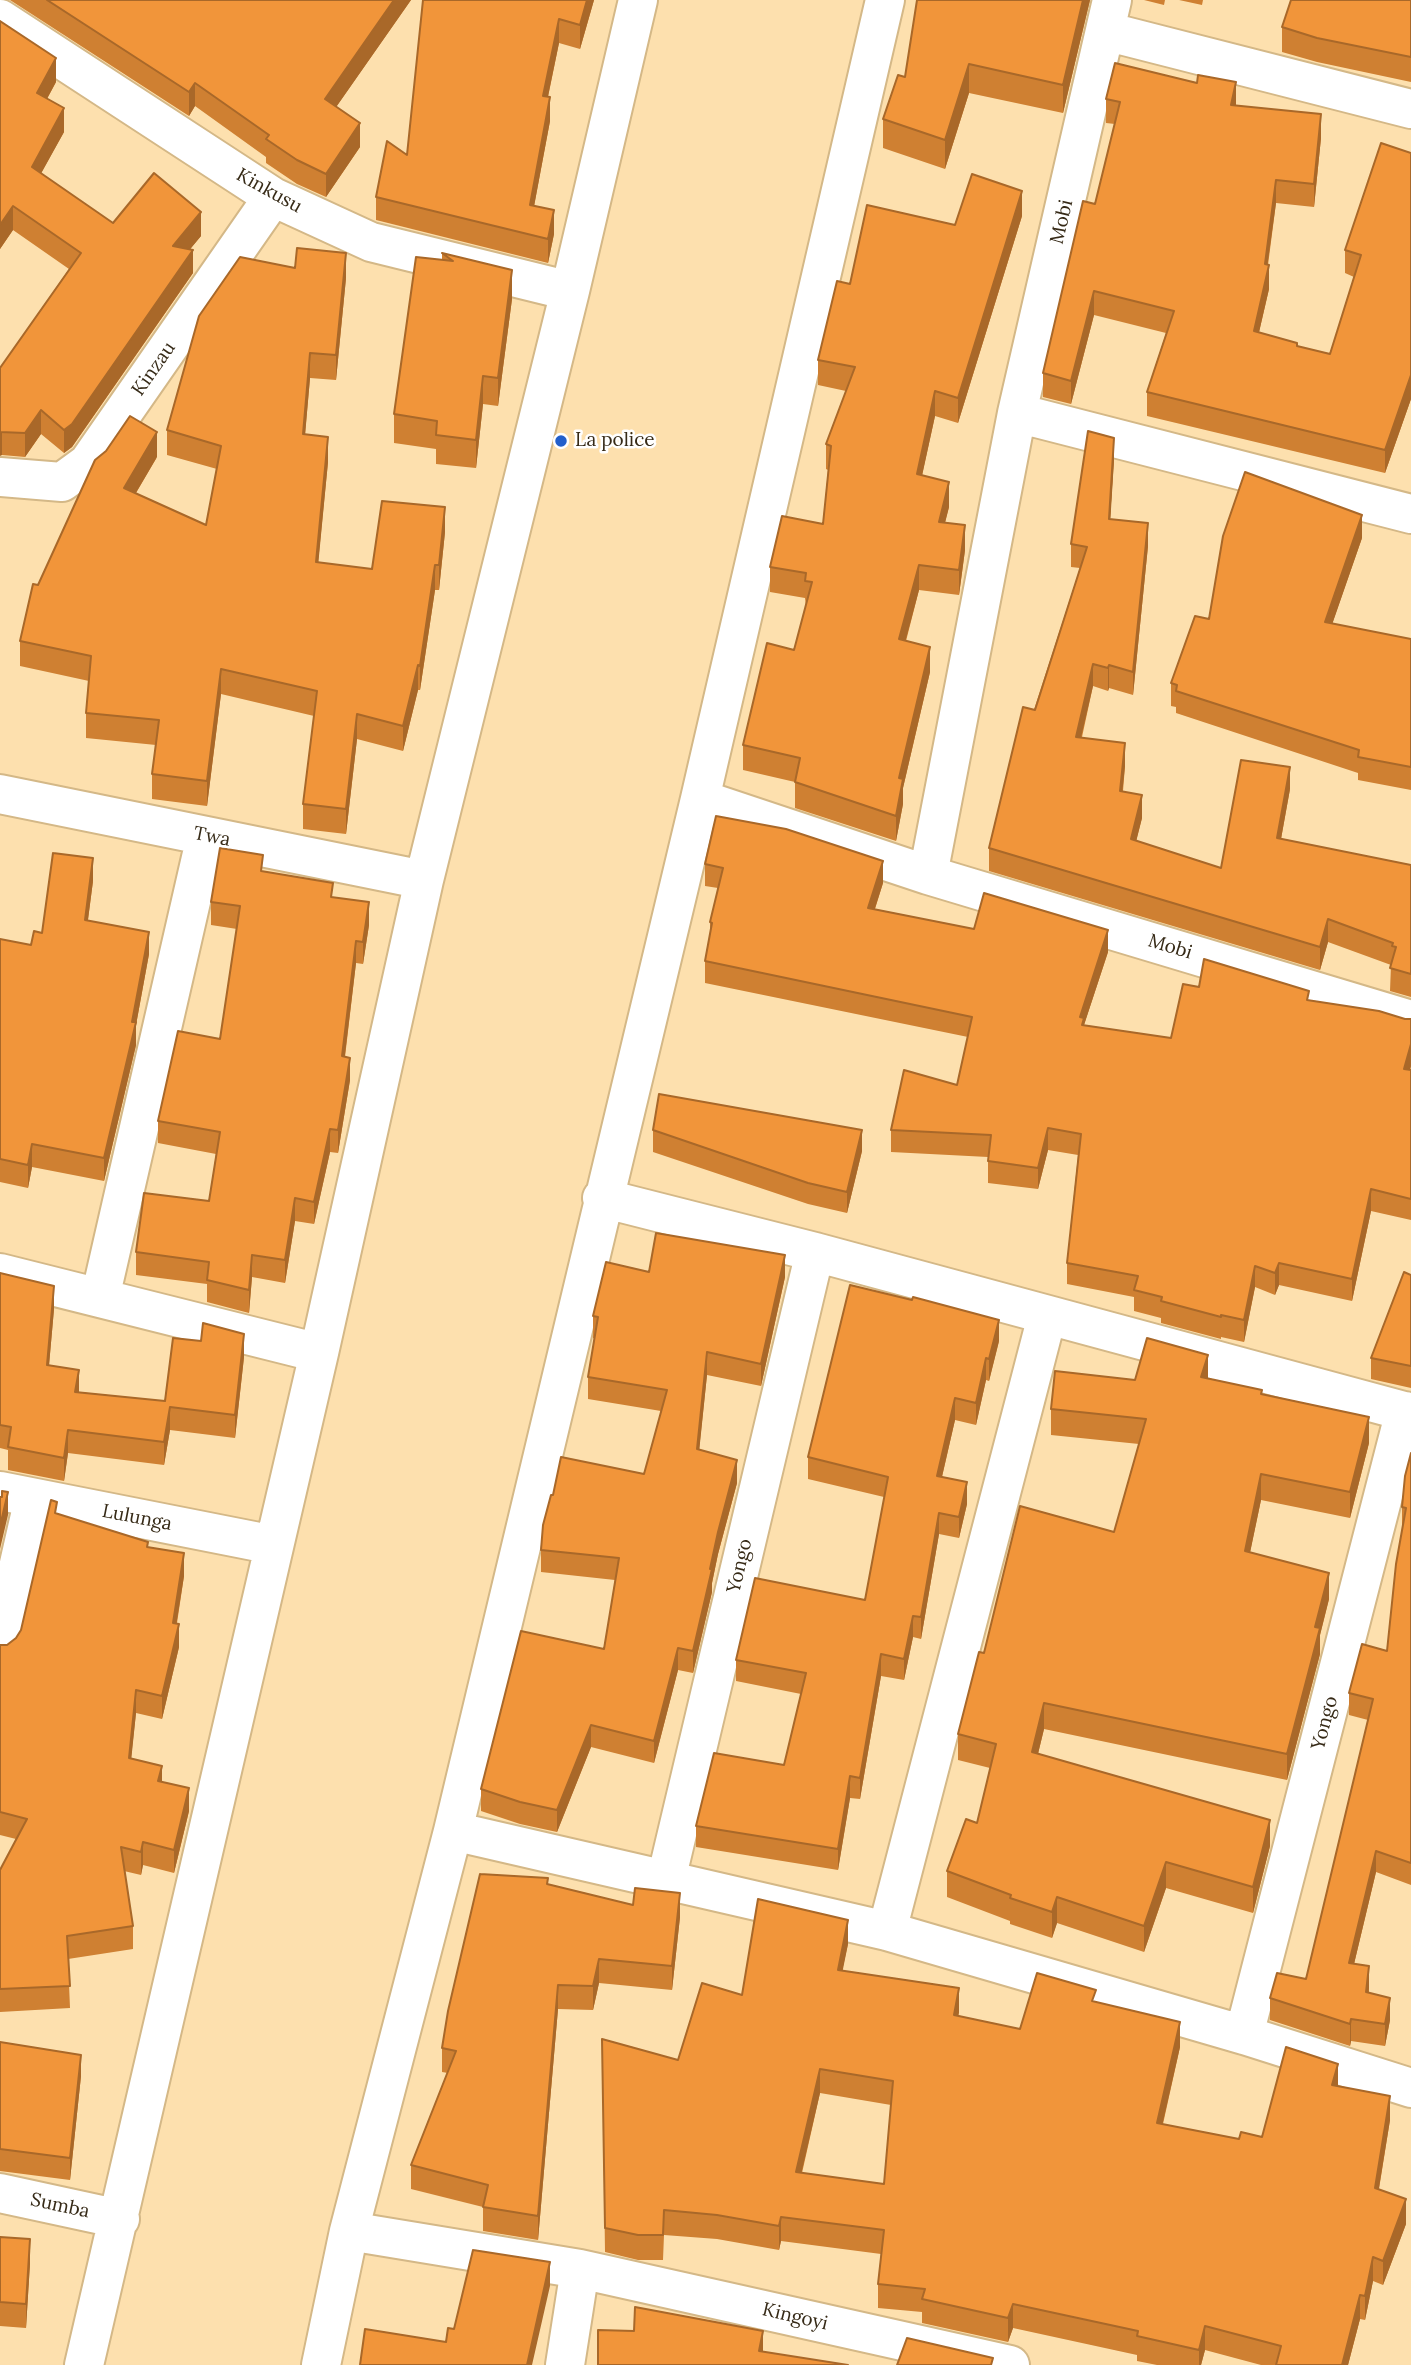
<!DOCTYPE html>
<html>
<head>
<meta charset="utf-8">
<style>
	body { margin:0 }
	canvas { display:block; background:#fde0ae }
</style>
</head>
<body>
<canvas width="1411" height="2365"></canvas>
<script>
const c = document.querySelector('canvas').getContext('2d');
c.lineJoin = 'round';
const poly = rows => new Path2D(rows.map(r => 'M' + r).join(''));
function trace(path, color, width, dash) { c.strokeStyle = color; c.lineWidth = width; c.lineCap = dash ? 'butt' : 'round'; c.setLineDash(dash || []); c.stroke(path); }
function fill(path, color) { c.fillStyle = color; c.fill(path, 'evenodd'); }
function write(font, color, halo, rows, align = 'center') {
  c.font = font + ' Lora,serif'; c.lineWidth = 5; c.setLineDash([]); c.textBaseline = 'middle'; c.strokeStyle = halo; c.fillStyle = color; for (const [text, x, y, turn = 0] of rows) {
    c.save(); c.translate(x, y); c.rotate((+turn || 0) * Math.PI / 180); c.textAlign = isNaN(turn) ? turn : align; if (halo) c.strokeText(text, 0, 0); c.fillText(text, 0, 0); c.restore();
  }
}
const minor = poly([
	[0,19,273,197,371,242,570,291],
	[1105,31,1411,109],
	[1017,413,1411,514],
	[0,477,62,482,88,463,273,197],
	[0,794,424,880],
	[700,799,928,875,1411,1020],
	[928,875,1017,413,1112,0],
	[602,1198,815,1252,1411,1413],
	[0,1273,319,1353],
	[100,1298,206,836],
	[0,1491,274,1545],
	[0,1647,34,1498],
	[453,1831,887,1931,1244,2035,1411,2088],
	[666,1880,815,1252],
	[887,1931,1047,1316],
	[1244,2035,1405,1411],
	[0,2193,120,2219],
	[349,2231,580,2269,1010,2365],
	[84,2365,319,1353,424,880,570,291,638,0],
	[321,2365,349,2231,453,1831,700,799,885,0],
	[565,2365,580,2269]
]);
const wall = poly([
	[10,0,411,0,336,107,360,147,326,197,297,184,266,163,266,157,195,106,189,116],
	[423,0,594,0,580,49,559,43,548,97,550,121,534,206,554,234,548,263,376,220,376,197,407,155],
	[917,0,1090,0,1063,113,969,93,945,169,883,148,883,119,905,77],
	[1144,0,1165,0,1164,5],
	[1179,0,1203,0,1202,5],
	[1411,0,1411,82,1317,62,1282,52,1282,27],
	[0,21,56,82,47,99,64,132,41,173,113,223,201,236,190,249,193,273,72,447,64,453,41,434,25,457,2,455,0,368,69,269,13,230,0,249],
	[1106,99,1236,105,1321,138,1314,207,1276,203,1268,265,1269,289,1259,332,1297,346,1330,354,1354,277,1345,273,1345,250,1411,153,1411,399,1385,473,1147,416,1147,392,1166,333,1094,315,1071,404,1043,397,1043,373,1095,204,1115,124,1106,123],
	[1022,216,958,423,935,416,922,475,949,507,945,522,965,550,959,595,919,590,906,641,930,672,903,788,903,804,896,841,795,808,795,782,743,770,743,745,794,650,806,606,805,598,770,592,770,567,823,524,828,470,826,469,826,444,846,391,818,385,818,360,850,284,955,225],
	[442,253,512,299,498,406,483,404,476,468,436,464,436,449,394,443,394,414,442,260],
	[346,278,336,380,310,378,305,434,328,462,318,563,372,569,445,532,439,590,435,590,420,690,418,690,403,751,357,739,346,834,303,829,303,804,314,716,221,694,207,806,152,799,152,774,156,745,86,738,86,713,89,681,20,666,20,641,38,585,157,457,136,493,206,525,217,469,167,455,167,430],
	[1114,460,1110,519,1148,546,1133,695,1109,688,1108,691,1093,686,1082,737,1125,766,1123,791,1142,818,1136,841,1221,868,1290,789,1281,839,1411,865,1411,997,1390,991,1391,965,1328,942,1320,970,989,871,989,848,1080,568,1071,567,1071,544],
	[1362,538,1332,624,1411,639,1411,790,1358,780,1358,773,1176,713,1176,707,1171,706,1171,683,1209,619],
	[705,864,883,883,875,909,974,929,1108,952,1084,1025,1171,1038,1199,987,1309,1000,1405,1019,1411,1019,1411,1066,1410,1070,1411,1070,1411,1220,1371,1211,1352,1301,1279,1285,1275,1295,1255,1287,1244,1342,1221,1337,1221,1339,1161,1323,1161,1318,1134,1311,1134,1297,1067,1284,1067,1263,1078,1155,1048,1150,1038,1189,988,1183,988,1157,891,1152,891,1130,957,1085,968,1037,705,983,705,961,710,935,710,922,718,888,705,886],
	[263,871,333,897,369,925,363,964,356,963,345,1057,350,1080,338,1153,330,1152,314,1224,295,1221,285,1283,252,1277,249,1313,207,1302,207,1284,136,1275,136,1252,209,1201,216,1154,158,1143,158,1121,220,1039,237,929,211,925,211,902],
	[93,881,88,920,149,954,136,1025,136,1045,104,1181,32,1167,28,1188,0,1182,0,939,31,945],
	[653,1130,862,1151,847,1213,808,1204,653,1152],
	[649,1272,785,1277,761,1386,707,1375,699,1450,737,1483,718,1554,712,1583,712,1592,693,1673,678,1670,654,1763,591,1747,557,1832,520,1824,481,1811,481,1789,604,1649,615,1580,541,1572,541,1550,553,1495,644,1474,661,1411,588,1399,588,1377,595,1339,593,1338,593,1316],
	[0,1273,54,1309,49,1365,79,1392,165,1401,244,1357,235,1438,170,1430,164,1465,68,1453,64,1481,8,1470,8,1450,0,1448],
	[1411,1275,1411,1388,1371,1379,1371,1358],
	[999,1341,989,1381,986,1380,976,1425,955,1420,942,1477,967,1504,959,1538,939,1534,921,1639,913,1637,904,1680,881,1676,860,1799,850,1798,838,1870,696,1847,696,1826,784,1765,801,1694,736,1681,736,1660,865,1600,884,1497,808,1479,808,1457],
	[1208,1379,1262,1395,1369,1443,1350,1518,1261,1500,1250,1552,1329,1599,1320,1635,1320,1654,1287,1780,1044,1729,1038,1754,1270,1846,1253,1913,1166,1888,1144,1952,1057,1923,1052,1938,1010,1924,1010,1921,947,1897,947,1871,977,1823,990,1768,958,1760,958,1734,984,1653,1114,1532,1139,1444,1051,1435,1051,1409,1135,1380],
	[1411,1453,1411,1885,1376,1872,1354,1964,1369,1988,1369,1993,1390,2020,1385,2046,1351,2041,1350,2046,1270,2020,1270,1998,1306,1979,1368,1720,1349,1715,1349,1693,1387,1651,1402,1529,1402,1507],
	[57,1514,148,1547,184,1576,177,1623,179,1647,162,1719,136,1713,131,1758,162,1782,189,1811,174,1873,143,1865,141,1875,124,1871,133,1926,133,1949,68,1959,70,2008,0,2012,0,1870,16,1839,0,1835,0,1645,7,1645,16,1638,21,1630],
	[548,1885,680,1917,672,1990,599,1983,593,2010,558,2009,538,2240,483,2231,483,2207,411,2189,411,2165,448,2073,442,2072,442,2048],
	[848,1944,842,1971,959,2012,958,2016,1020,2029,1096,2002,1180,2047,1163,2124,1239,2139,1262,2137,1338,2087,1390,2120,1379,2189,1406,2224,1383,2285,1373,2281,1365,2320,1360,2319,1348,2365,1261,2365,1205,2350,1201,2365,1157,2365,1137,2361,1137,2355,1013,2328,1008,2342,922,2323,922,2312,878,2308,878,2284,881,2254,781,2241,779,2250,717,2239,664,2235,663,2260,638,2260,605,2252,602,2039,678,2060,742,1995],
	[820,2093,891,2105,884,2184,802,2173],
	[0,2042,81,2076,70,2180,0,2171],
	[0,2237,30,2263,26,2328,0,2326]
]);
const shadedWall = poly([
	[394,0,411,0,325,123,325,99],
	[587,0,594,0,580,49,580,25],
	[1083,0,1090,0,1063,113,1063,85],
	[559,19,559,43,543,120,543,96],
	[56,58,56,82,37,117,37,93],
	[969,64,969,93,945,169,945,140],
	[1236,82,1236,106,1231,105],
	[195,83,195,106,189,116,189,92],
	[550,97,550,121,530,228,530,205],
	[64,108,64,132,32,190,32,167],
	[1321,114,1321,138,1314,207,1314,184],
	[360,123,360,147,326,197,326,174],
	[1276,180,1276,203,1266,275,1269,265,1269,289,1254,354,1254,331],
	[1022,191,1022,216,958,423,958,398],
	[13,206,13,230,0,249,0,225],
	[554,210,554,234,548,263,548,239],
	[201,212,201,236,173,270,173,246],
	[193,250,193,273,72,447,64,453,64,430],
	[346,253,346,278,336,380,336,355],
	[512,270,512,299,498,406,498,378],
	[1094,291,1094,315,1071,404,1071,381],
	[310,353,310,378,303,459,303,434],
	[1411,375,1411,399,1385,473,1385,450],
	[483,376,483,404,476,468,476,440],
	[935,391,935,416,917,499,917,474],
	[41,410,41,434,25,457,25,433],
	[2,431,2,455,0,456,0,432],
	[157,432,157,457,124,513,124,488],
	[328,437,328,462,316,587,316,562],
	[1114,438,1114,460,1109,542,1109,519],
	[949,482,949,507,939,547,939,522],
	[445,507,445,532,439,590,439,565],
	[1362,515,1362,538,1325,645,1325,622],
	[1148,523,1148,546,1133,695,1133,672],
	[965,525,965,550,959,595,959,570],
	[435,565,435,590,420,690,420,666],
	[919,565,919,590,899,665,899,639],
	[930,647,930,672,903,788,903,804,896,841,896,816,899,778],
	[1093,664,1093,686,1076,759,1076,737],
	[418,665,418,690,403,751,403,726],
	[1109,665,1109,688,1108,691,1108,668],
	[221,669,221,694,207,806,207,781],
	[357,714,357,739,346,834,346,809],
	[1125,743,1125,766,1120,814,1120,791],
	[1290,767,1290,789,1277,861,1277,838],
	[1142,795,1142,818,1131,862,1131,839],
	[93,858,93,881,85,942,85,920],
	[883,861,883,883,868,930,868,908],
	[369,902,369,925,363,964,363,942],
	[1328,919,1328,942,1320,970,1320,947],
	[1108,930,1108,952,1084,1025,1084,1039,1080,1017],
	[149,932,149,954,136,1025,136,1045,104,1181,104,1158],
	[356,941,356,963,342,1079,342,1056],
	[1411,1044,1411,1066,1404,1091,1404,1069],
	[350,1058,350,1080,338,1153,338,1130],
	[1048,1128,1048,1150,1038,1189,1038,1168],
	[330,1129,330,1152,314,1224,314,1202],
	[862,1130,862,1151,847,1213,847,1192],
	[32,1144,32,1167,28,1188,28,1165],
	[1371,1189,1371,1211,1352,1301,1352,1279],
	[295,1198,295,1221,285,1283,285,1260],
	[252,1255,252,1277,249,1313,249,1290],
	[785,1255,785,1277,761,1386,761,1364],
	[1279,1263,1279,1285,1275,1295,1275,1273],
	[1255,1266,1255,1287,1244,1342,1244,1320],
	[54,1286,54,1309,47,1388,47,1365],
	[999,1320,999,1341,989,1381,989,1359],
	[244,1334,244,1357,235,1438,235,1415],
	[707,1352,707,1375,697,1472,697,1449],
	[1208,1355,1208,1381,1201,1377],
	[986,1358,986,1380,976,1425,976,1403],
	[79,1370,79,1393,75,1392],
	[955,1398,955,1420,937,1498,937,1476],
	[170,1407,170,1430,164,1465,164,1442],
	[1369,1417,1369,1443,1350,1518,1350,1492],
	[68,1430,68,1453,64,1481,64,1458],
	[737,1460,737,1483,718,1554,712,1583,712,1592,693,1673,693,1651,718,1532],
	[1261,1474,1261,1500,1245,1577,1245,1551],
	[967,1482,967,1504,959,1538,959,1517],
	[8,1492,8,1515,0,1549,0,1526],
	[939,1513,939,1534,921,1639,921,1617],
	[184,1553,184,1576,173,1645,173,1623],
	[1329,1573,1329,1599,1320,1635,1320,1654,1287,1780,1287,1754,1315,1627],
	[913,1616,913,1637,904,1680,904,1659],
	[179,1624,179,1647,162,1719,162,1696],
	[678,1648,678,1670,654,1763,654,1741],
	[881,1654,881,1676,860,1799,860,1778],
	[136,1690,136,1713,129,1781,129,1758],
	[1044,1703,1044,1729,1032,1778,1032,1752],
	[591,1725,591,1747,557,1832,557,1810],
	[162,1766,162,1789,158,1781],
	[850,1776,850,1798,838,1870,838,1849],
	[189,1788,189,1811,174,1873,174,1850],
	[1270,1820,1270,1846,1253,1913,1253,1887],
	[143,1842,143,1865,141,1875,141,1852],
	[1376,1851,1376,1872,1349,1985,1349,1963],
	[1166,1862,1166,1888,1144,1952,1144,1926],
	[680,1893,680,1917,672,1990,672,1966],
	[1057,1897,1057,1923,1052,1938,1052,1912],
	[848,1920,848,1944,838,1994,838,1970],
	[599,1959,599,1983,593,2010,593,1986],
	[1369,1966,1369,1988,1366,2014,1366,1992],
	[558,1985,558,2009,538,2240,538,2216],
	[959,1988,959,2012,954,2039,954,2015],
	[1390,1998,1390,2020,1385,2046,1385,2024],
	[1351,2019,1351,2041,1350,2046,1350,2024],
	[1180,2022,1180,2047,1157,2148,1157,2123],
	[81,2055,81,2076,70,2180,70,2158],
	[1338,2064,1338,2088,1332,2085],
	[820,2069,820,2093,796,2196,796,2172],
	[1390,2096,1390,2120,1375,2212,1375,2188],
	[1406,2199,1406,2224,1383,2285,1383,2261],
	[781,2217,781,2241,779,2250,779,2226],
	[30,2239,30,2263,26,2328,26,2304],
	[1373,2257,1373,2281,1365,2320,1365,2296],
	[550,2262,550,2286,532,2365,527,2365],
	[1360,2295,1360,2319,1348,2365,1342,2365],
	[1013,2304,1013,2328,1008,2342,1008,2318],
	[1205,2326,1205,2350,1201,2365,1199,2365,1199,2350],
	[763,2331,763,2357,759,2351]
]);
const building = poly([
	[47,0,394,0,325,99,360,123,326,174,297,160,266,139,269,135,195,83,189,92,47,0],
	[423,0,587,0,580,25,559,19,543,96,550,97,530,205,554,210,548,239,376,197,387,141,407,155,423,0],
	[917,0,1083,0,1063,85,969,64,945,140,883,119,898,75,905,77,917,0],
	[1291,0,1411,0,1411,57,1317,38,1282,27,1291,0],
	[0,21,56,58,37,93,64,108,32,167,113,223,154,173,201,212,173,246,193,250,72,424,64,430,41,410,25,433,0,432,0,368,81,253,13,206,0,225,0,21],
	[1115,63,1197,83,1198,75,1236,82,1231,105,1321,114,1314,184,1276,180,1265,264,1269,265,1254,331,1297,343,1297,346,1330,354,1361,255,1345,250,1381,143,1411,153,1411,375,1385,450,1147,392,1174,311,1094,291,1071,381,1043,373,1083,201,1095,204,1120,102,1106,99,1115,63],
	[972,174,1022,191,958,398,935,391,917,474,949,482,939,522,965,525,959,570,919,565,899,639,930,647,899,778,903,779,896,816,795,782,800,758,743,745,767,643,794,650,812,582,805,581,806,573,770,567,782,516,823,524,831,446,826,444,855,367,818,360,837,281,850,284,867,205,955,225,972,174],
	[297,248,346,253,336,355,310,353,303,434,328,437,316,562,372,569,382,501,445,507,439,565,435,565,420,666,418,665,403,726,357,714,346,809,303,804,317,691,221,669,207,781,152,774,159,720,86,713,91,656,20,641,33,584,38,585,95,460,106,451,130,416,157,432,124,488,206,525,221,446,167,430,199,316,240,257,295,268,297,248],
	[442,253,512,270,498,378,483,376,476,440,436,435,437,421,394,414,416,257,453,261,442,253],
	[1088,431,1114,438,1109,519,1148,523,1133,672,1109,665,1108,668,1093,664,1076,737,1125,743,1120,791,1142,795,1131,839,1221,868,1241,760,1290,767,1277,838,1411,865,1411,974,1390,968,1396,947,1392,946,1393,943,1328,919,1320,947,989,848,1023,707,1035,710,1087,547,1071,544,1088,431],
	[1245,472,1362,515,1325,622,1411,639,1411,767,1358,757,1359,750,1176,691,1177,685,1171,683,1195,616,1209,619,1223,536,1245,472],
	[716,816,786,829,883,861,868,908,974,929,984,893,1108,930,1080,1017,1084,1018,1082,1025,1171,1038,1183,984,1199,987,1204,959,1309,991,1307,1000,1379,1011,1405,1019,1411,1019,1411,1044,1404,1069,1411,1070,1411,1199,1371,1189,1352,1279,1279,1263,1275,1273,1255,1266,1244,1320,1221,1315,1221,1317,1161,1301,1162,1297,1134,1290,1138,1276,1067,1263,1081,1134,1048,1128,1038,1168,988,1161,991,1135,891,1130,904,1070,957,1085,972,1017,705,961,712,923,710,922,723,868,705,864,716,816],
	[220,848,263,855,261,871,333,883,331,897,369,902,363,942,356,941,342,1056,350,1058,338,1130,330,1129,314,1202,295,1198,285,1260,252,1255,249,1290,207,1280,209,1262,136,1252,144,1193,209,1201,220,1132,158,1121,178,1031,220,1039,240,906,211,902,220,848],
	[53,853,93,858,85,920,149,932,132,1022,136,1022,104,1158,32,1144,28,1165,0,1159,0,939,31,945,34,931,42,933,53,853],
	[659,1094,862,1130,847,1192,808,1183,653,1130,659,1094],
	[656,1233,785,1255,761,1364,707,1352,697,1449,737,1460,718,1532,710,1569,712,1569,693,1651,678,1648,654,1741,591,1725,557,1810,520,1802,481,1789,521,1631,604,1649,619,1558,541,1550,543,1525,551,1495,553,1495,561,1457,644,1474,667,1390,588,1377,598,1317,593,1316,606,1262,649,1272,656,1233],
	[1404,1272,1411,1275,1411,1366,1371,1358,1404,1272],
	[0,1273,54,1286,47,1365,79,1370,75,1392,165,1401,173,1338,201,1341,203,1323,244,1334,235,1415,170,1407,164,1442,68,1430,64,1458,8,1447,11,1427,0,1425,0,1273],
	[850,1285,912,1300,913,1297,999,1320,989,1359,986,1358,976,1403,955,1398,937,1476,967,1482,959,1517,939,1513,921,1617,913,1616,904,1659,881,1654,860,1778,850,1776,838,1849,696,1826,714,1753,784,1765,806,1673,736,1660,755,1578,865,1600,888,1477,808,1457,850,1285],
	[1147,1338,1208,1355,1201,1377,1262,1390,1261,1394,1369,1417,1350,1492,1261,1474,1245,1551,1329,1573,1315,1627,1320,1628,1287,1754,1044,1703,1032,1752,1270,1820,1253,1887,1166,1862,1144,1926,1057,1897,1052,1912,1010,1898,1011,1895,947,1871,966,1819,977,1823,996,1744,958,1734,979,1652,984,1653,1020,1506,1114,1532,1146,1419,1051,1409,1055,1371,1135,1380,1147,1338],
	[1411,1453,1411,1863,1376,1851,1349,1963,1369,1966,1366,1992,1390,1998,1385,2024,1351,2019,1350,2024,1270,1998,1277,1973,1306,1979,1373,1699,1349,1693,1362,1644,1387,1651,1396,1564,1406,1508,1402,1507,1405,1476,1411,1453],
	[2,1491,8,1492,0,1526,0,1497,2,1497,2,1491],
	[51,1500,57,1502,55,1513,148,1542,147,1547,184,1553,173,1623,179,1624,162,1696,136,1690,129,1758,162,1766,158,1781,189,1788,174,1850,143,1842,141,1852,121,1847,133,1926,67,1936,70,1986,0,1989,0,1870,27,1819,0,1812,0,1645,7,1645,16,1638,21,1630,51,1500],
	[480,1874,548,1878,547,1884,633,1905,635,1888,680,1893,672,1966,599,1959,593,1986,558,1985,538,2216,483,2207,488,2185,411,2165,456,2051,442,2048,448,2011,480,1874],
	[758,1899,848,1920,838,1970,959,1988,954,2015,1020,2029,1037,1973,1096,1990,1092,2001,1180,2022,1157,2123,1239,2139,1241,2132,1262,2137,1286,2047,1338,2064,1332,2085,1390,2096,1375,2188,1406,2199,1383,2261,1373,2257,1365,2296,1360,2295,1342,2365,1276,2365,1281,2346,1205,2326,1199,2350,1137,2336,1138,2331,1013,2304,1008,2318,922,2299,925,2289,878,2284,884,2230,781,2217,779,2226,717,2215,664,2210,663,2235,638,2235,605,2228,602,2039,678,2060,702,1983,742,1995,758,1899],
	[820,2069,893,2081,884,2184,796,2172,820,2069],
	[0,2042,81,2055,70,2158,0,2149,0,2042],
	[0,2237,30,2239,26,2304,0,2302,0,2237],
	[473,2250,550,2262,527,2365,360,2365,365,2329,446,2342,448,2328,454,2329,473,2250],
	[635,2307,763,2331,759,2351,848,2365,598,2365,598,2330,634,2331,635,2307],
	[907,2338,993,2358,991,2365,897,2365,907,2338]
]);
const markers = [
	[561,441,7,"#225fcb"]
];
const streetNames = [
	["Kinkusu",269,191,29],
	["Mobi",1062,222,-77],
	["Kinzau",154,369,-55],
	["Twa",212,837,11],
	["Mobi",1170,947,17],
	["Lulunga",137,1518,11],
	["Yongo",740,1566,-77],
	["Yongo",1325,1723,-75],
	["Sumba",60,2206,12],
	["Kingoyi",795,2317,13]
];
const poiNames = [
	["La police",575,441]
];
trace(minor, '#d4b887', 42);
trace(minor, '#fff', 38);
fill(wall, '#cf8032');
fill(shadedWall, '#a96829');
fill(building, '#f1953a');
trace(building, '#a96829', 2);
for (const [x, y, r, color] of markers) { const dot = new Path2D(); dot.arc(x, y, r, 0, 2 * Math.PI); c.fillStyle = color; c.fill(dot); trace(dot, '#fff', 2.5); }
write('19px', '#362a17', '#fff', streetNames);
write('19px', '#362a17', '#fff', poiNames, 'left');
</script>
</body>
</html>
